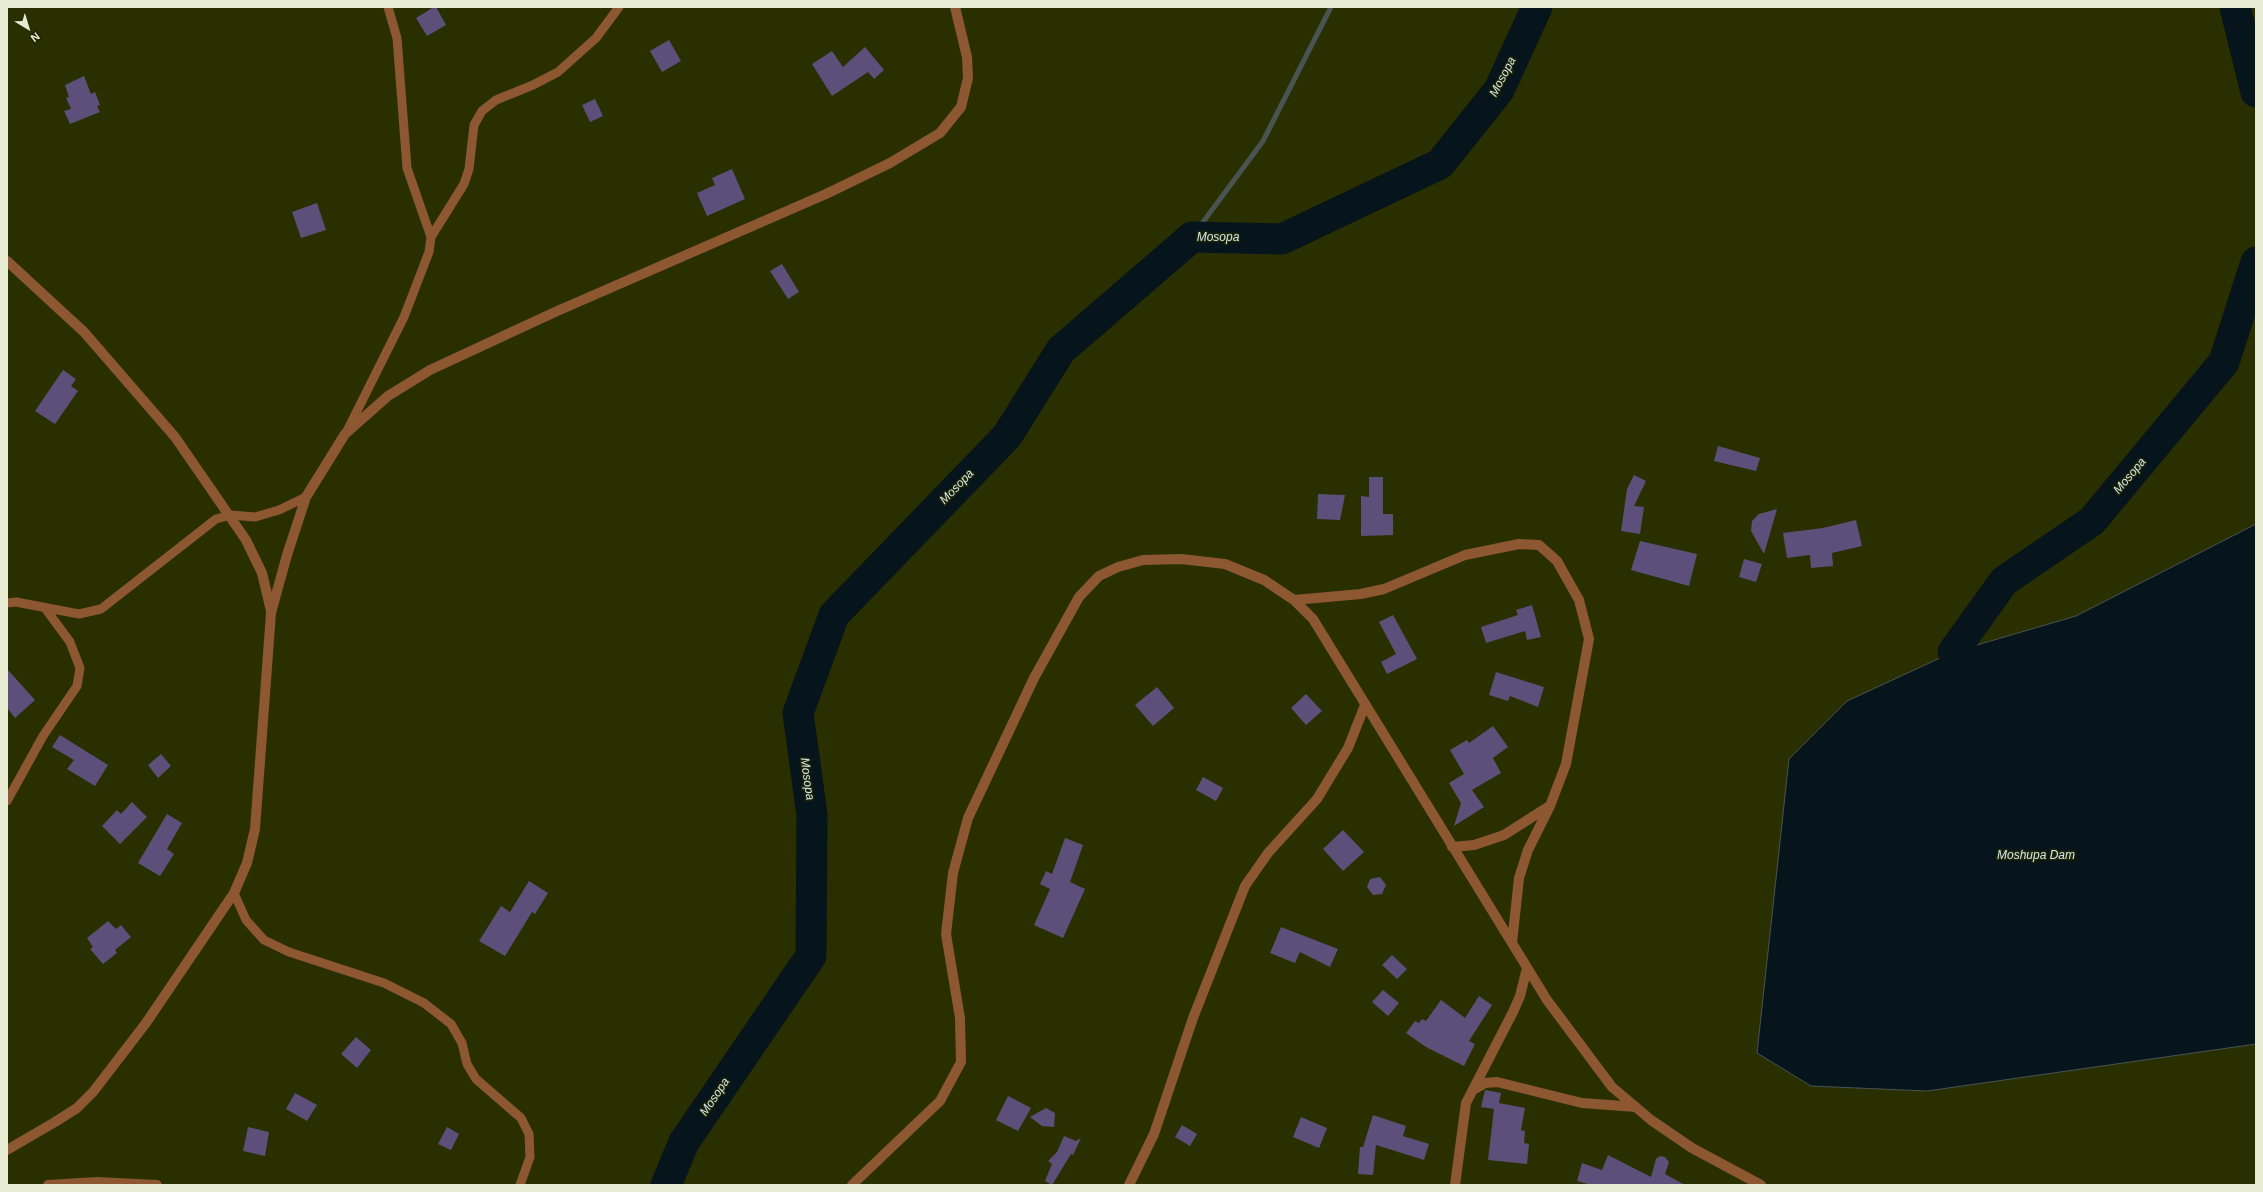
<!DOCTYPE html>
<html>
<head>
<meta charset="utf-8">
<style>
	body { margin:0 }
	#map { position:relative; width:2263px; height:1192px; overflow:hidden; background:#2a2f00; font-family:Arial,sans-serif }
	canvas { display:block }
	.frame { position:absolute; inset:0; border:8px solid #e6ebd1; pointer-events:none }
	.north { position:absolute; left:8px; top:8px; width:40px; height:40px; -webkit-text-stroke:3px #212501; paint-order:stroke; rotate:142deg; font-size:11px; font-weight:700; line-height:16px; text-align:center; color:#e6ebd1 }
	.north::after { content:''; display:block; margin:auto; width:14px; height:18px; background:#e6ebd1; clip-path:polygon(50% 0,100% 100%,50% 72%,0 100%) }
</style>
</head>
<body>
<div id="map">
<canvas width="2263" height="1192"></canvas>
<div class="frame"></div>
<div class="north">N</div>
</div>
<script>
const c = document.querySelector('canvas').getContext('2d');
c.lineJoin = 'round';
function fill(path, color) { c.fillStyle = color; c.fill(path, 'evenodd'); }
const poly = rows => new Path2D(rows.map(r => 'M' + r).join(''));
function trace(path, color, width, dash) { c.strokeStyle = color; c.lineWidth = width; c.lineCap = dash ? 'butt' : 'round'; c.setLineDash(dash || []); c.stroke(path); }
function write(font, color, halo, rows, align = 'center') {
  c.font = font + ' Arial,sans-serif'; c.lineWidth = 3; c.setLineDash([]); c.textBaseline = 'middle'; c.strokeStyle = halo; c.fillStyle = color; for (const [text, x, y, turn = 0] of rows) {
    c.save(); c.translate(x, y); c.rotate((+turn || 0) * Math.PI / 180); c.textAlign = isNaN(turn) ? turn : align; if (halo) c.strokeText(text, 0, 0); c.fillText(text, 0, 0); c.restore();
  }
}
const water = poly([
	[2256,524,2256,1044,1927,1091,1811,1086,1757,1053,1789,759,1847,701,1953,652,2076,616,2256,524]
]);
const stream = poly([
	[1192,237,1263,141,1331,7]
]);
const river = poly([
	[2235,7,2256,92],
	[1978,687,1953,652,2004,581,2092,521,2224,362,2256,262],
	[666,1185,684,1142,811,956,812,815,798,713,834,615,1007,436,1061,350,1192,237,1282,239,1440,164,1499,90,1537,7]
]);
const building = poly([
	[434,7,436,7,446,25,427,36,416,18],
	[669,40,681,61,662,72,650,51],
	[865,47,884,70,874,79,868,72,832,96,812,64,832,51,843,67],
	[84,76,91,94,95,92,100,105,97,106,100,112,70,124,64,111,71,109,66,98,69,97,65,85],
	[595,99,603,116,590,122,582,105],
	[732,169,745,199,707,216,697,193,715,185,712,178],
	[317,203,326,230,301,238,292,212],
	[782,264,799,292,788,299,770,271],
	[63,370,76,379,71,386,78,391,55,424,35,411],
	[1718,446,1760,458,1756,471,1714,461],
	[1634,475,1646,481,1634,506,1644,507,1640,534,1621,531,1627,489],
	[1369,477,1383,477,1383,514,1393,514,1393,535,1361,536,1361,496,1369,497],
	[1318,494,1345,495,1340,520,1317,519],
	[1777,509,1764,554,1751,531,1752,521,1759,514],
	[1856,520,1862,546,1832,553,1833,566,1811,568,1810,555,1787,558,1783,533,1823,528],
	[1640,541,1697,554,1689,586,1631,570],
	[1744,559,1762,564,1756,582,1739,577],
	[1532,605,1541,637,1527,640,1525,631,1486,643,1481,627,1518,615,1516,610],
	[1393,615,1417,659,1387,674,1381,662,1396,654,1379,622],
	[7,669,35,700,15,718,7,708],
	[1496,672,1544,687,1538,707,1510,696,1508,701,1489,695],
	[1157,687,1174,708,1153,726,1135,705],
	[1306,694,1322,711,1306,725,1291,708],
	[1493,726,1508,747,1493,758,1501,773,1472,790,1484,807,1454,826,1461,803,1449,783,1464,774,1450,750,1467,740,1469,743],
	[60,735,108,765,95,786,67,769,74,760,52,747],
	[161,754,171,766,158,778,148,765],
	[1203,777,1223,788,1216,801,1196,790],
	[132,802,147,817,120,844,102,826,117,810,121,814],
	[167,814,182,823,167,849,174,854,160,876,138,863],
	[1343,830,1364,852,1343,871,1323,849],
	[1065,838,1083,845,1070,882,1085,889,1063,938,1034,925,1050,889,1040,884,1046,871,1052,874],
	[1380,877,1386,885,1382,894,1373,895,1367,887,1370,879],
	[529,881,548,893,535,914,532,912,505,956,479,941,501,906,510,912],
	[108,921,116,929,121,925,131,937,115,950,117,953,103,964,90,949,93,947,87,938],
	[1281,927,1338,949,1330,967,1300,952,1295,963,1270,953],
	[1392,955,1407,969,1397,979,1382,965],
	[1383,990,1399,1003,1388,1016,1372,1002],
	[1479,996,1492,1005,1469,1041,1475,1044,1464,1066,1426,1047,1406,1033,1415,1021,1419,1023,1422,1019,1426,1021,1441,1000,1465,1018],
	[356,1037,371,1050,357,1068,341,1054],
	[1485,1090,1501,1093,1499,1103,1525,1108,1521,1130,1525,1131,1524,1143,1529,1144,1527,1164,1488,1160,1494,1109,1481,1107],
	[295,1093,317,1105,307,1121,286,1109],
	[1008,1096,1031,1108,1018,1131,996,1120],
	[1046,1108,1055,1113,1054,1127,1042,1126,1030,1117],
	[1373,1115,1406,1126,1403,1136,1429,1144,1424,1160,1376,1145,1373,1175,1358,1174,1360,1147,1363,1147],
	[1301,1117,1327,1128,1319,1148,1293,1137],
	[1182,1125,1197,1134,1190,1146,1175,1137],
	[248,1127,269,1132,265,1156,243,1151],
	[447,1127,459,1134,451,1150,438,1144],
	[1064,1136,1076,1141,1081,1138,1073,1155,1071,1154,1052,1185,1045,1181,1052,1164,1048,1161,1057,1152],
	[1608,1155,1651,1177,1656,1159,1660,1156,1665,1157,1669,1162,1665,1174,1685,1185,1591,1185,1577,1181,1582,1163,1602,1170]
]);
const service = poly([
	[388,7,397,38,407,168,431,237],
	[346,433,404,317,429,252,431,237,464,184,469,169,474,125,482,111,496,100,533,85,558,72,596,38,619,7],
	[7,603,16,602,79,614,101,609,216,519,231,515,255,517,279,510,306,497],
	[7,801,43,736,77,686,80,668,70,642,45,608],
	[234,893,246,920,264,940,289,952,384,983,424,1003,451,1024,462,1043,467,1064,476,1079,521,1118,529,1134,530,1157,520,1185]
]);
const minor = poly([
	[7,261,84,332,175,437,246,540,262,573,271,611],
	[1294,600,1361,594,1384,589,1465,555,1519,544,1539,545,1557,561,1579,600,1589,639,1566,764,1550,806,1528,850,1519,878,1512,943],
	[1452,847,1474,845,1504,835,1548,807],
	[1475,1089,1485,1083,1497,1082,1582,1103,1636,1107],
	[7,1150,55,1122,77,1108,93,1092,146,1023,234,893,247,863,255,829,271,613,287,555,306,497,345,434,388,396,430,370,555,312,826,194,890,163,940,133,961,107,968,78,967,57,955,7],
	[48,1185,97,1182,157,1185],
	[852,1185,940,1101,961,1062,960,1018,946,934,953,873,968,818,1034,678,1079,597,1099,576,1118,567,1143,560,1181,559,1225,564,1264,580,1294,600,1313,619,1547,1000,1612,1087,1651,1120,1692,1148,1761,1185],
	[1129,1185,1154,1134,1193,1018,1245,886,1268,853,1317,799,1348,748,1365,705],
	[1455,1185,1466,1103,1513,1012,1520,996,1527,968]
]);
const waterNames = [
	["Mosopa",1503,77,-62],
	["Mosopa",1218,238],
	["Mosopa",2130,476,-50],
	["Mosopa",957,487,-46],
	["Mosopa",807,779,82],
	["Moshupa Dam",2036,856],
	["Mosopa",715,1097,-56]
];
fill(water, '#06141c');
trace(water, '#495452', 1);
trace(stream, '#495452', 5);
trace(river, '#06141c', 31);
fill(building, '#5c507b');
trace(service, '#8d5831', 9);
trace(minor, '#8d5831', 10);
write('italic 12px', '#cee6f6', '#212501', waterNames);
</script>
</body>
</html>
